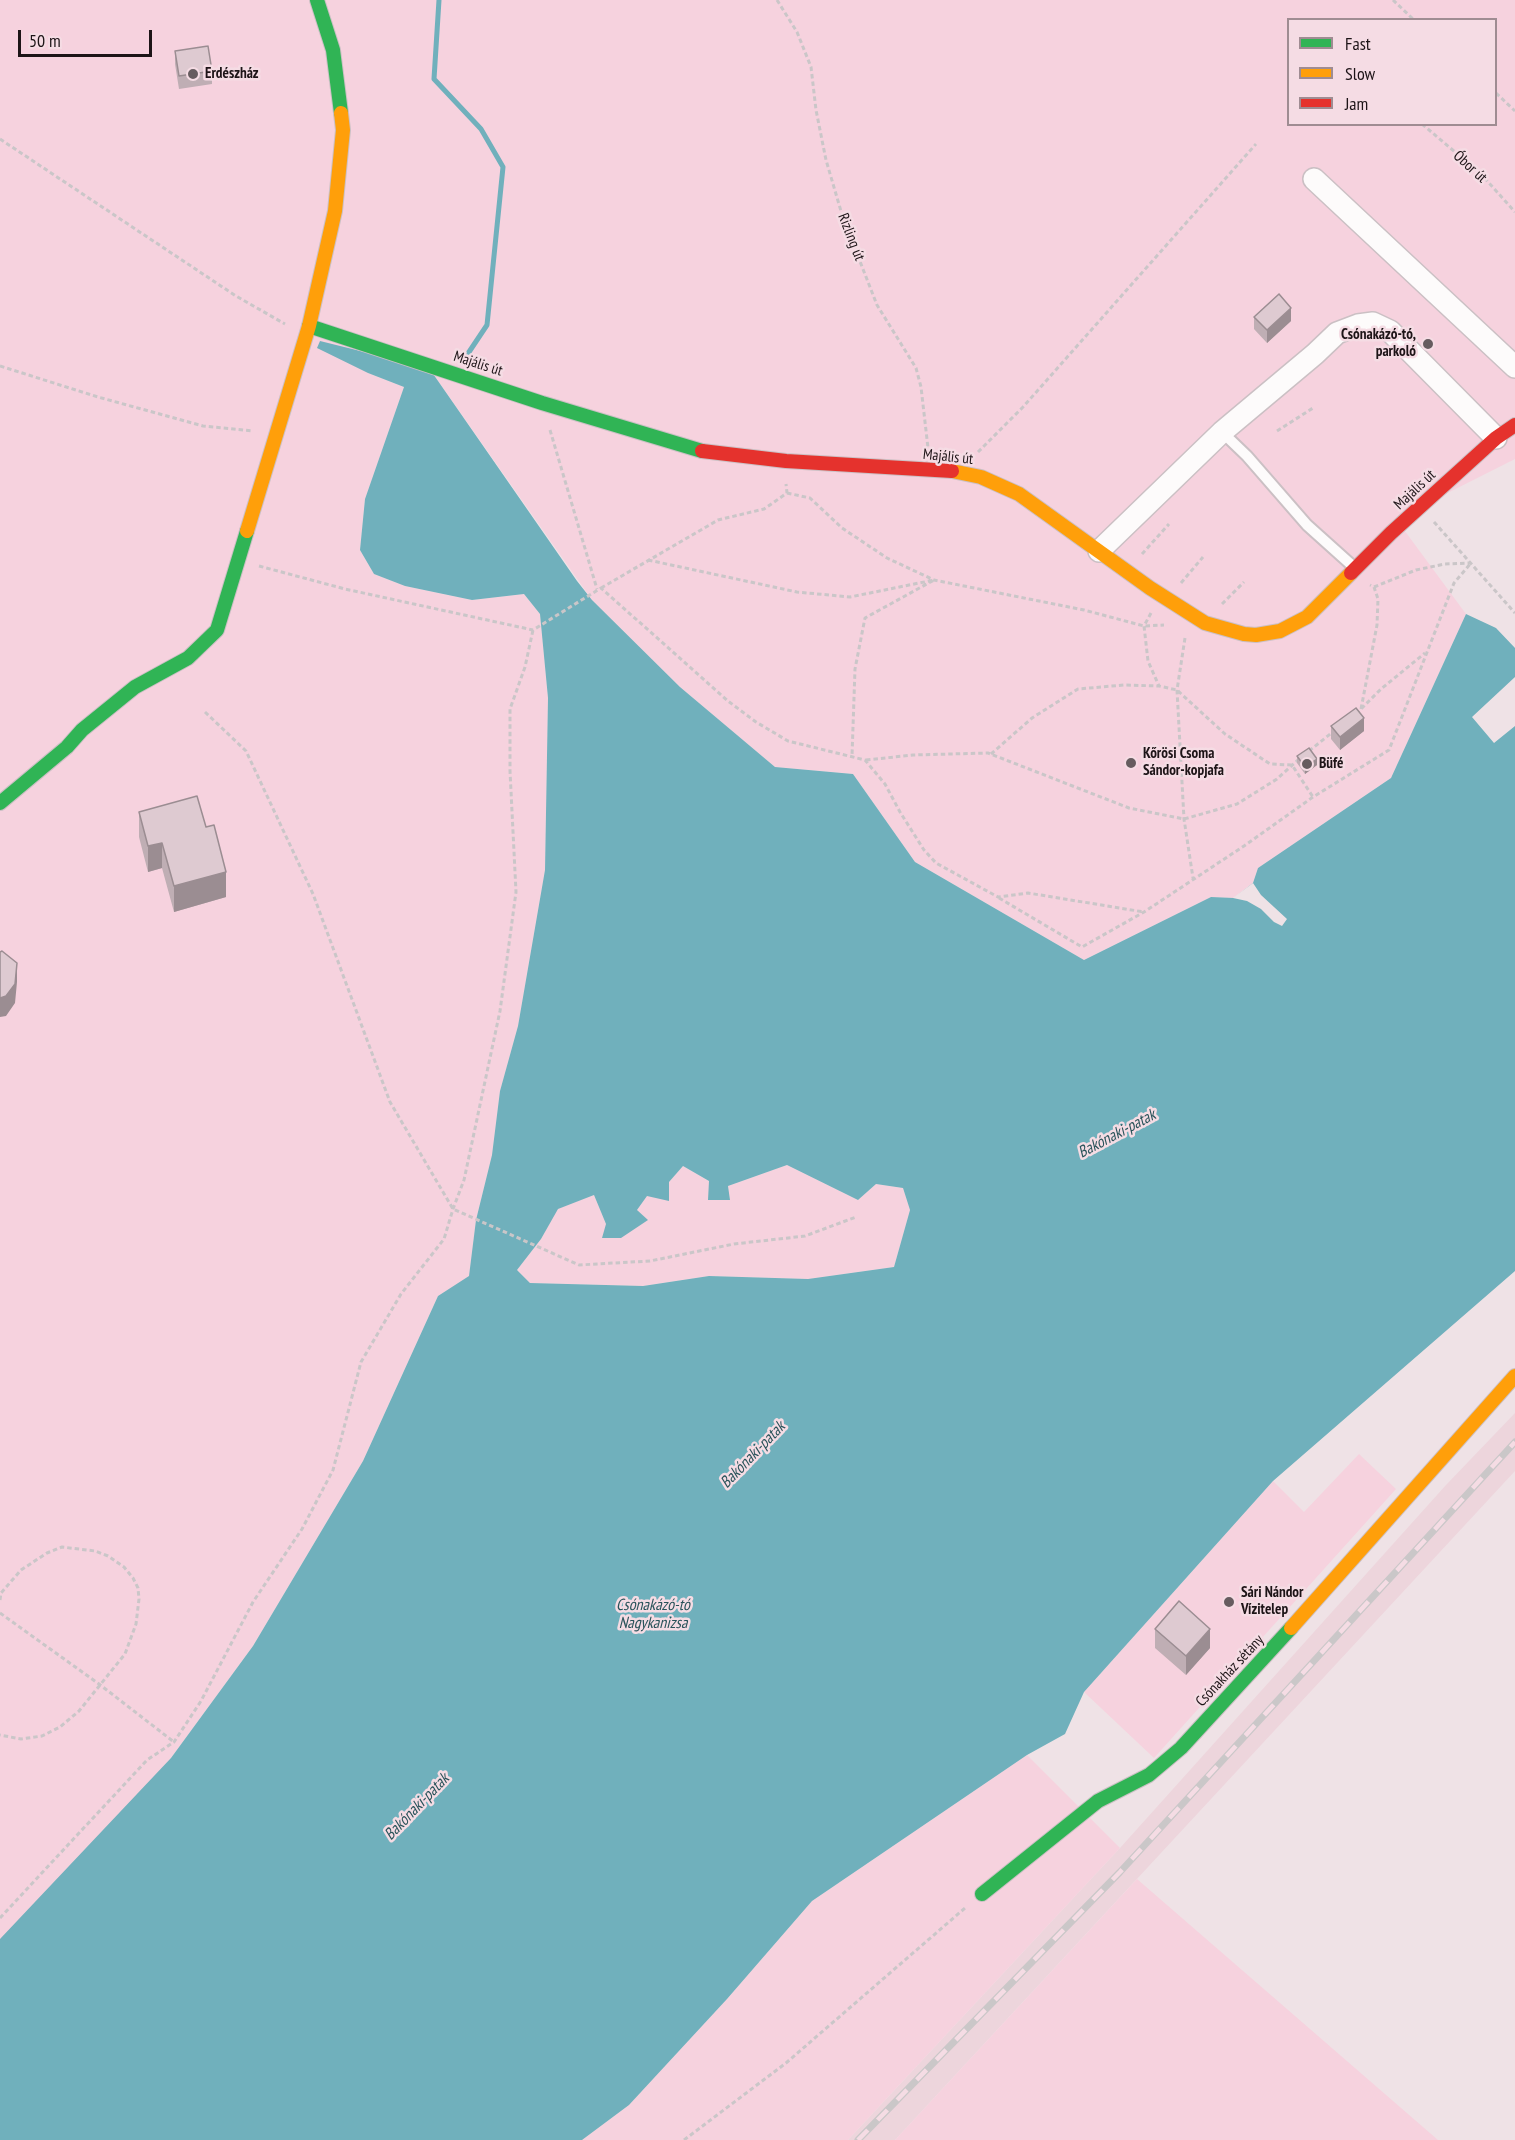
<!DOCTYPE html>
<html>
<head>
<meta charset="utf-8">
<style>
	body { margin:0 }
	#map { position:relative; width:1515px; height:2140px; overflow:hidden; background:#efe2e6; font-family:"PT Sans Narrow",sans-serif }
	canvas { display:block }
	.legend { position:absolute; left:1287px; top:18px; width:210px; height:108px; box-sizing:border-box; background:#f5dce4; border:2px solid #9f8c92; margin:0; padding:8px 10px; list-style:none; font-size:18px; color:#1d1417 }
	.legend li { display:flex; align-items:center; gap:12px; height:30px }
	.legend b { width:30px; border:2px solid #9f8c92 }
	.scale { position:absolute; left:18px; top:30px; width:134px; height:27px; box-sizing:border-box; border:3px solid #1d1417; border-top:0; padding-left:8px; font-size:18px; line-height:21px; white-space:nowrap; color:#1d1417; -webkit-text-stroke:4px #f5dce4; paint-order:stroke }
</style>
</head>
<body>
<div id="map">
<canvas width="1515" height="2140"></canvas>
<ul class="legend">
<li><b style="height:8px;background:#30b455"></b>Fast</li>
<li><b style="height:8px;background:#ff9f0a"></b>Slow</li>
<li><b style="height:8px;background:#e5322d"></b>Jam</li>
</ul>
<div class="scale">50 m</div>
</div>
<script>
const c = document.querySelector('canvas').getContext('2d');
c.lineJoin = 'round';
function fill(path, color) { c.fillStyle = color; c.fill(path, 'evenodd'); }
const poly = rows => new Path2D(rows.map(r => 'M' + r).join(''));
function trace(path, color, width, dash) { c.strokeStyle = color; c.lineWidth = width; c.lineCap = dash ? 'butt' : 'round'; c.setLineDash(dash || []); c.stroke(path); }
function write(font, color, halo, rows, align = 'center') {
  c.font = font + ' "PT Sans Narrow",sans-serif'; c.lineWidth = 5; c.setLineDash([]); c.textBaseline = 'middle'; c.strokeStyle = halo; c.fillStyle = color; for (const [text, x, y, turn = 0] of rows) {
    c.save(); c.translate(x, y); c.rotate((+turn || 0) * Math.PI / 180); c.textAlign = isNaN(turn) ? turn : align; if (halo) c.strokeText(text, 0, 0); c.fillText(text, 0, 0); c.restore();
  }
}
const built = poly([
	[1515,1413,1515,1471,895,2140,848,2140,1120,1848,1446,1485]
]);
const green = poly([
	[0,0,1515,0,1515,459,1396,519,1466,614,1391,778,1258,868,1253,883,1233,898,1211,897,1084,960,915,862,853,774,775,767,680,687,592,600,429,368,368,373,404,387,365,499,360,550,374,574,405,586,472,600,524,594,540,614,548,698,545,870,518,1026,500,1091,492,1155,476,1220,469,1277,438,1296,363,1461,253,1646,171,1758,0,1976],
	[1288,20,1496,20,1496,124,1288,124],
	[787,1165,858,1200,876,1184,903,1188,910,1210,894,1267,808,1279,709,1276,643,1286,530,1283,517,1270,541,1239,557,1209,594,1195,606,1224,647,1220,637,1210,647,1196,669,1182,683,1166,709,1181,709,1200,730,1200,728,1186],
	[1359,1454,1396,1489,1154,1758,1084,1692,1273,1481,1304,1512],
	[1027,1755,1120,1848,848,2140,582,2140,629,2105,727,1999,812,1901],
	[1137,1879,1438,2140,895,2140]
]);
const water = poly([
	[320,341,429,368,577,581,592,600,680,687,775,767,853,774,915,862,1084,960,1211,897,1234,898,1253,883,1258,868,1391,778,1466,614,1496,628,1515,648,1515,677,1472,717,1494,743,1515,726,1515,1271,1273,1481,1084,1692,1065,1734,1027,1755,812,1901,727,1999,629,2105,582,2140,0,2140,0,1939,171,1758,253,1646,363,1461,438,1296,469,1276,476,1220,492,1155,500,1091,518,1026,545,870,548,698,540,614,524,594,472,600,405,586,374,574,360,550,365,499,404,387,368,373,317,348],
	[787,1165,858,1200,876,1184,903,1188,910,1210,894,1267,808,1279,709,1276,643,1286,530,1283,517,1270,541,1239,558,1209,594,1195,606,1224,602,1238,621,1238,648,1220,637,1210,647,1196,669,1201,669,1182,683,1166,709,1181,708,1200,730,1200,728,1186]
]);
const pier = poly([
	[1253,883,1261,895,1287,919,1282,926,1274,922,1261,909,1247,901,1233,898]
]);
const stream = poly([
	[439,0,434,79,481,129,503,167,487,325,467,355]
]);
const path = poly([
	[777,0,797,32,811,67,816,110,826,160,843,218,877,305,916,368,921,387,928,448],
	[1393,0,1414,20],
	[1496,93,1515,111],
	[1422,124,1481,174,1515,212],
	[0,139,236,296,285,324],
	[0,366,98,397,203,426,253,431],
	[550,430,597,589],
	[1277,431,1313,408],
	[978,452,1023,407,1256,144],
	[787,493,810,498,842,528,887,558,934,580,1084,610,1144,626,1164,625],
	[1434,522,1515,613],
	[1142,554,1169,524],
	[648,560,797,592,850,597,934,580,865,618,855,669,852,756],
	[259,566,345,589,533,630,601,588,728,701,756,722,788,741,865,760,885,784,900,812,924,850,936,863,998,897,1028,893,1144,912],
	[1181,583,1203,557],
	[1374,587,1416,570,1445,564,1470,563],
	[601,588,718,520,764,509,787,493,786,484],
	[1222,604,1244,582],
	[1151,613,1144,626,1148,661,1159,686],
	[1185,638,1177,690,1184,819,1193,878],
	[1361,709,1377,625,1378,599,1374,587,1370,585],
	[205,712,246,751,313,894,390,1102,453,1209,579,1265,650,1261,734,1244,805,1236,856,1217],
	[1356,714,1381,689,1425,653],
	[1309,751,1334,731],
	[991,754,1032,718,1078,689,1124,685,1159,686,1177,690,1225,734,1270,764,1292,765,1313,797],
	[866,760,913,755,988,753,1129,808,1184,819,1237,804,1277,779,1299,759],
	[999,898,1082,947,1144,912,1244,846,1313,797,1389,750,1454,583,1471,563],
	[0,1600,1,1593,21,1570,47,1553,62,1547,95,1551,108,1556,124,1567,133,1578,138,1588,139,1599,136,1624,125,1654,79,1711,60,1727,42,1736,21,1739,0,1735],
	[0,1613,99,1684,174,1742],
	[0,1918,147,1760,174,1742,201,1701,253,1602,302,1529,333,1470,361,1362,401,1294,444,1239,453,1209,464,1180,500,1011,516,892,510,771,510,709,525,667,533,630],
	[684,2140,786,2063,965,1908]
]);
const lane = poly([
	[1222,432,1247,456,1307,525,1356,569]
]);
const street = poly([
	[1314,179,1515,367],
	[1099,551,1222,432,1315,354,1337,333,1358,325,1373,323,1390,331,1496,438]
]);
const fast = poly([
	[317,0,333,50,341,113],
	[309,326,542,403,702,451],
	[0,803,67,747,82,730,135,687,188,658,217,630,247,531],
	[982,1894,1098,1801,1149,1775,1181,1748,1291,1628]
]);
const slow = poly([
	[952,471,981,477,1019,494,1150,588,1205,623,1244,634,1256,635,1280,631,1307,617,1351,573],
	[247,531,309,326,335,211,343,130,341,113],
	[1291,1628,1515,1376]
]);
const jam = poly([
	[702,451,786,461,952,471],
	[1351,573,1391,533,1496,438,1515,425]
]);
const rail = poly([
	[858,2140,1120,1872,1515,1442]
]);
const wall = poly([
	[175,51,212,71,212,84,179,89,175,64],
	[1254,317,1291,321,1267,343,1254,329],
	[1331,726,1364,731,1340,750,1331,739],
	[1297,756,1317,765,1305,774,1297,763],
	[139,812,206,827,226,897,174,912,162,868,148,872,139,837],
	[1155,1629,1210,1648,1186,1675,1155,1648]
]);
const shadedWall = poly([
	[1291,308,1291,321,1267,343,1267,330],
	[1364,718,1364,731,1340,750,1340,737],
	[1317,759,1317,765,1305,774,1305,767],
	[162,843,162,868,148,872,148,846],
	[226,872,226,897,174,912,174,886],
	[17,963,17,982,15,1003,6,1016,0,1017,0,998],
	[1210,1629,1210,1648,1186,1675,1186,1656]
]);
const building = poly([
	[208,46,212,71,179,76,175,51,208,46],
	[1279,294,1291,308,1267,330,1254,317,1279,294],
	[1356,708,1364,718,1340,737,1331,726,1356,708],
	[1309,748,1317,759,1305,767,1297,756,1309,748],
	[197,796,206,827,214,825,226,872,174,886,162,843,148,846,139,812,197,796],
	[2,951,17,963,15,984,6,996,0,998,0,952,2,951],
	[1179,1601,1210,1629,1186,1656,1155,1629,1179,1601]
]);
const markers = [
	[193,74,6,"#665c5f"],
	[1428,344,6,"#665c5f"],
	[1131,763,6,"#665c5f"],
	[1307,764,6,"#665c5f"],
	[1229,1602,6,"#665c5f"]
];
const poiNames = [
	["Erdészház",205,74],
	["Csónakázó-tó,",1416,335,"right"],
	["parkoló",1416,352,"right"],
	["Kőrösi Csoma",1143,754],
	["Sándor-kopjafa",1143,771],
	["Büfé",1319,764],
	["Sári Nándor",1241,1593],
	["Vízitelep",1241,1610]
];
const streetNames = [
	["Óbor út",1470,167,42],
	["Rizling út",851,237,69],
	["Majális út",478,364,18],
	["Majális út",948,457,6],
	["Majális út",1415,490,-43],
	["Csónakház sétány",1230,1671,-47]
];
const waterNames = [
	["Bakónaki-patak",1117,1134,-28],
	["Bakónaki-patak",753,1455,-46],
	["Csónakázó-tó",653,1605],
	["Nagykanizsa",653,1623],
	["Bakónaki-patak",417,1807,-46]
];
fill(built, '#edd5dc');
fill(green, '#f6d2de');
fill(water, '#70b0bc');
fill(pier, '#efe2e6');
trace(stream, '#70b0bc', 5);
trace(lane, '#cbc0c4', 14);
trace(street, '#cbc0c4', 24);
trace(fast, '#cbc0c4', 16);
trace(slow, '#cbc0c4', 16);
trace(jam, '#cbc0c4', 16);
trace(path, '#cac6c8', 3, [4.5, 3]);
trace(lane, '#fdfbfb', 10);
trace(street, '#fdfbfb', 21);
trace(fast, '#30b455', 14);
trace(slow, '#ff9f0a', 14);
trace(jam, '#e5322d', 14);
trace(rail, '#cac7c8', 7);
trace(rail, '#f5dce4', 4.5, [14]);
fill(wall, '#bfaeb4');
fill(shadedWall, '#9b8d92');
fill(building, '#decad1');
trace(building, '#9b8d92', 1.5);
for (const [x, y, r, color] of markers) { const dot = new Path2D(); dot.arc(x, y, r, 0, 2 * Math.PI); c.fillStyle = color; c.fill(dot); trace(dot, '#f5dce4', 2); }
write('bold 15px', '#1d1417', '#f5dce4', poiNames, 'left');
write('15px', '#1d1417', '#f5dce4', streetNames);
write('italic 16px', '#285259', '#f5dce4', waterNames);
</script>
</body>
</html>
